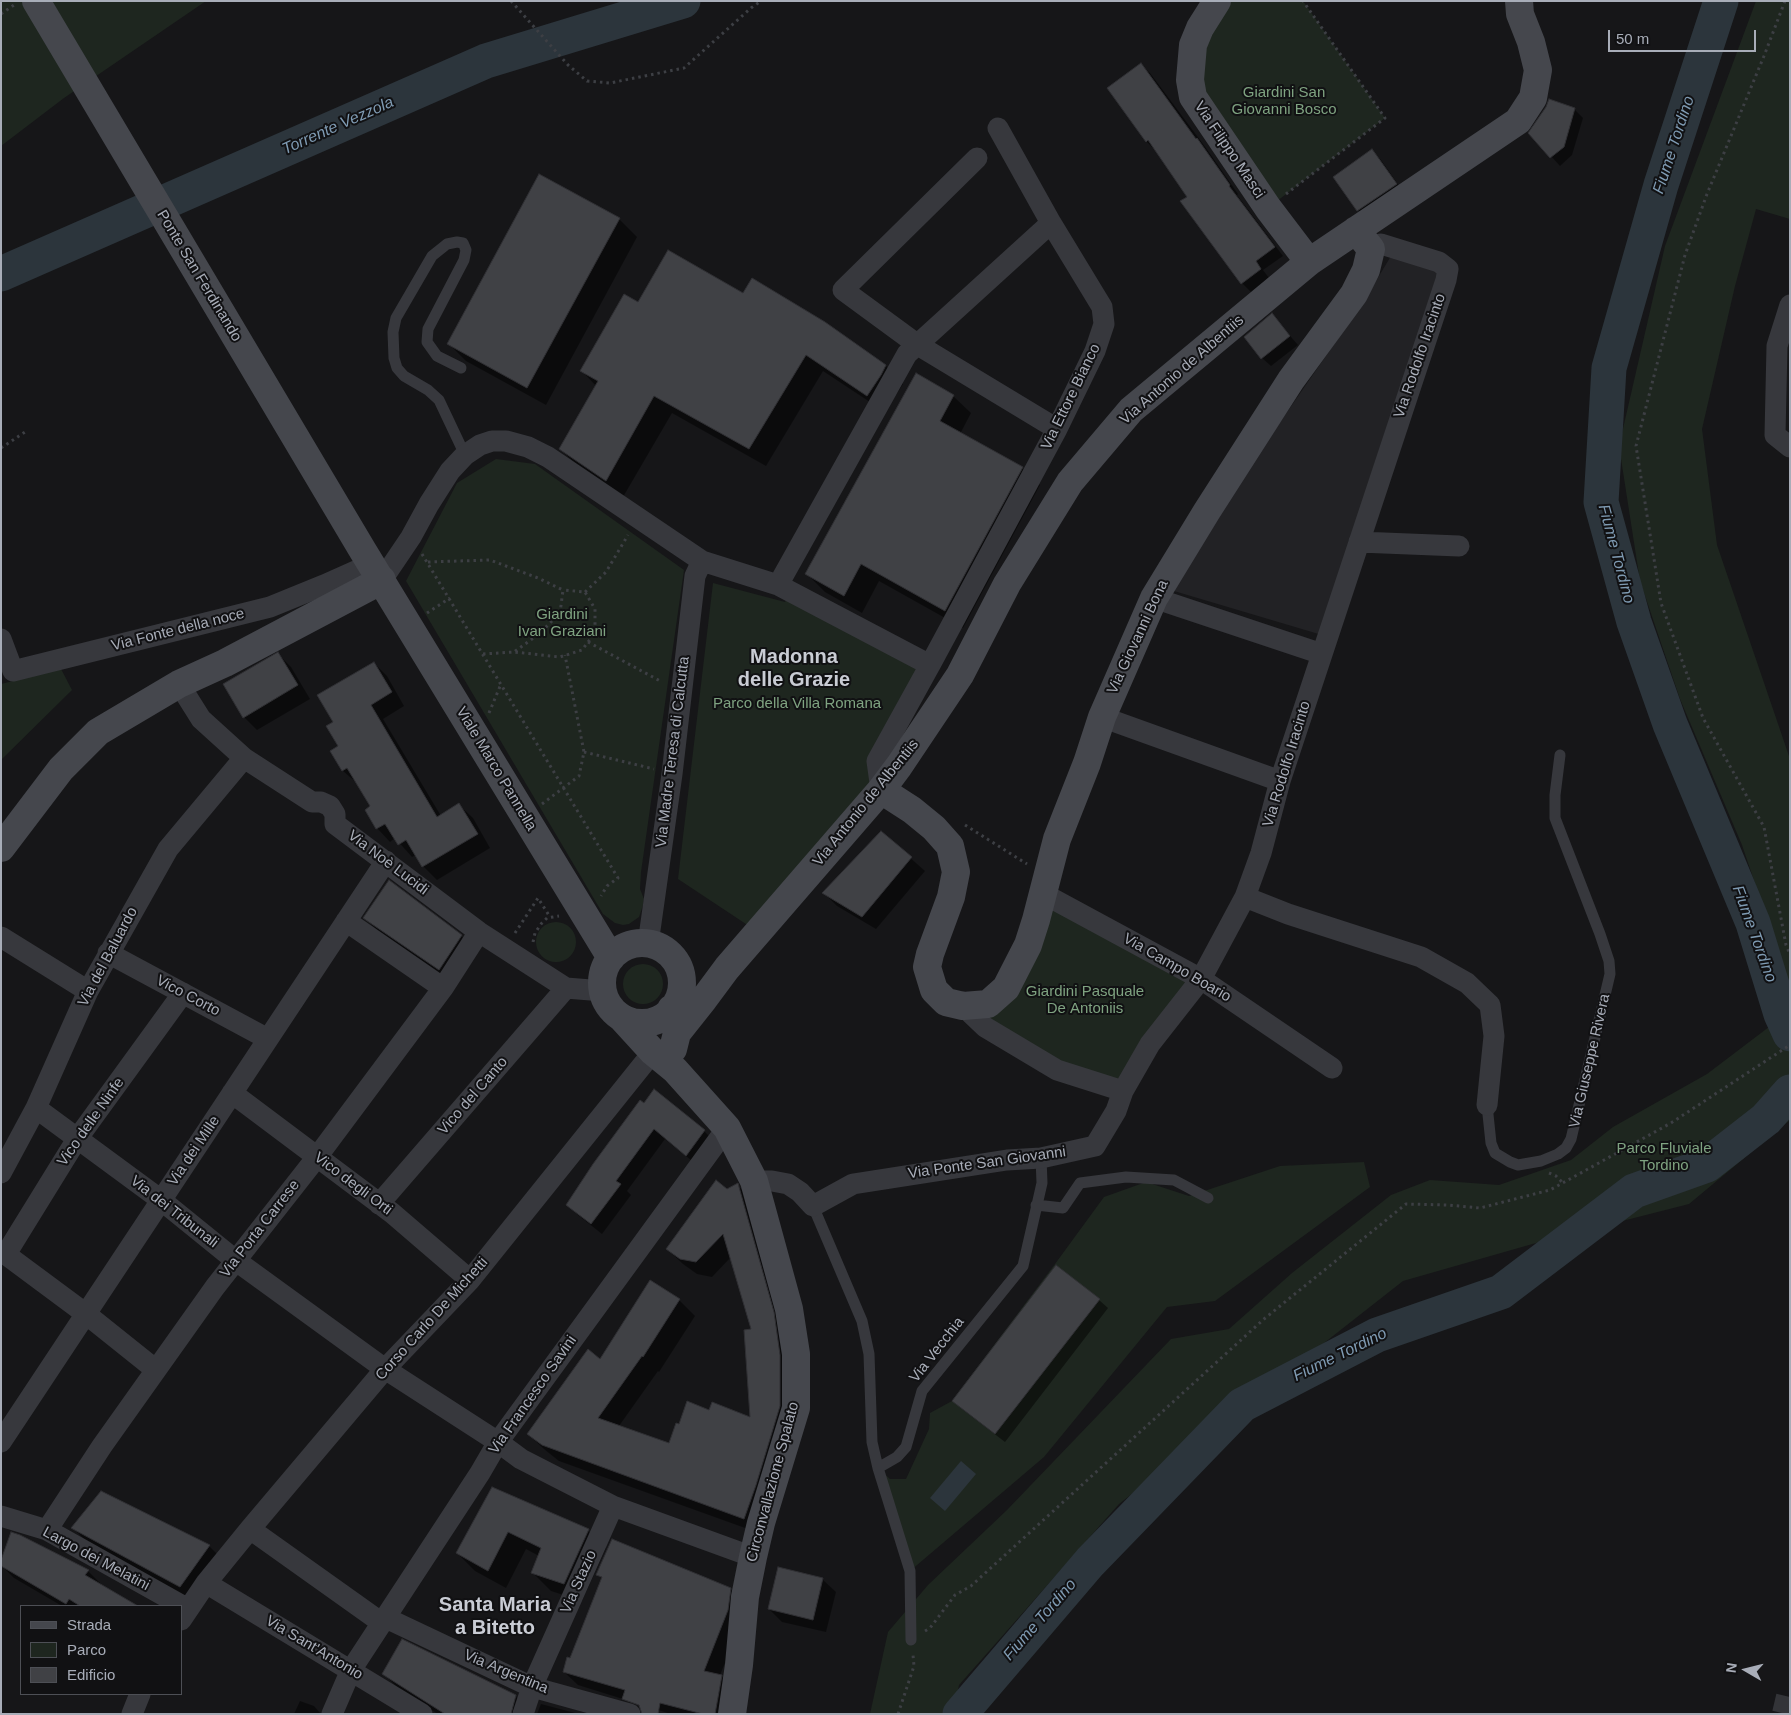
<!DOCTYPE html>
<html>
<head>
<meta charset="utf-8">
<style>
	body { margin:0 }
	#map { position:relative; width:1791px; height:1715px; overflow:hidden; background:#161618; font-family:Arial,sans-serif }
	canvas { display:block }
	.frame { position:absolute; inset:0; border:2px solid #a8adb8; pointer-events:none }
	.legend { position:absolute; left:20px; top:1605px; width:162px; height:90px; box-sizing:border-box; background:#111113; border:1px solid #4d4f55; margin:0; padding:6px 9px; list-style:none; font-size:15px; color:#a8adb8 }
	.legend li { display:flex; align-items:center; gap:10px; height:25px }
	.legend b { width:25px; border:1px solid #4d4f55 }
	.north { position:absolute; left:1721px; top:1645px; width:50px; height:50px; -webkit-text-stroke:4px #111113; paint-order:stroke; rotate:278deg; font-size:14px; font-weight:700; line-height:20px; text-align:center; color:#a8adb8 }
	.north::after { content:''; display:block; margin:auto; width:18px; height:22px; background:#a8adb8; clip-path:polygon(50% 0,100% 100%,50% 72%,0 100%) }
	.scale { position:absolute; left:1608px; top:30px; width:148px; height:22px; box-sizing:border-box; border:2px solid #a8adb8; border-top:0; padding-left:6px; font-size:15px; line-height:18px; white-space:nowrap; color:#a8adb8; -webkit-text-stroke:4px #111113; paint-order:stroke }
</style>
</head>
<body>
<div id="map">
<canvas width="1791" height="1715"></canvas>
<div class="frame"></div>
<ul class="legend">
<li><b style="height:6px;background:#45474d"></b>Strada</li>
<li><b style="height:14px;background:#1e261f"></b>Parco</li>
<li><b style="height:14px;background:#404145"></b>Edificio</li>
</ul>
<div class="north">N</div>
<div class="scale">50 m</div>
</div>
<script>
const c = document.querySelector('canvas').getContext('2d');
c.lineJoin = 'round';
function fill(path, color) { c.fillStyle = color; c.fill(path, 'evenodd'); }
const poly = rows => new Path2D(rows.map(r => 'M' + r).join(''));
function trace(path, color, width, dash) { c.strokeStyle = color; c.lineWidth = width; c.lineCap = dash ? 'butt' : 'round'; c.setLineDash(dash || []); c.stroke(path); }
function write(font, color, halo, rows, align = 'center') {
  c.font = font + ' Arial,sans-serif'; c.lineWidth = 4; c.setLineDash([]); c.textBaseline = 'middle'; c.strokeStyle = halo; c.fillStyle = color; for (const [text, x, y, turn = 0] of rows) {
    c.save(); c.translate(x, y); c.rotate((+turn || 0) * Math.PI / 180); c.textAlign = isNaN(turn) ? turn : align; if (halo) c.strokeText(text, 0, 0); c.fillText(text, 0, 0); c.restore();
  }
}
const built = poly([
	[1391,256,1440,271,1322,635,1174,591,1231,493,1364,301]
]);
const green = poly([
	[1,1,206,1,64,98,1,146],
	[1217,1,1303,1,1385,118,1268,208,1190,80],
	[1756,1,1790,1,1790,219,1756,209,1735,286,1702,429,1717,545,1790,759,1790,987,1742,845,1680,699,1640,581,1619,446,1665,246],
	[496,459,535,464,684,570,641,872,640,889,644,899,643,905,639,917,629,924,623,925,615,923,603,914,406,581,457,483],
	[713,583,785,602,791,591,930,665,877,772,758,932,678,879],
	[61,669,72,690,1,760,1,684],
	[1042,893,1201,979,1123,1091,985,1027,1017,969],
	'536 942a20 20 0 1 1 40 0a20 20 0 1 1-40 0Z',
	'623 984a20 20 0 1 1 40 0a20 20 0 1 1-40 0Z',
	[1790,1011,1790,1120,1689,1204,1536,1243,1403,1281,1119,1504,959,1685,953,1714,870,1714,888,1632,928,1585,1007,1510,1171,1339,1229,1329,1292,1273,1391,1195,1430,1180,1499,1185,1571,1160,1613,1127,1707,1074],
	[1364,1162,1370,1187,1215,1301,1167,1307,1044,1457,910,1571,878,1468,890,1479,906,1479,929,1429,930,1413,952,1401,1055,1264,1104,1197,1146,1182,1189,1196,1280,1166]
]);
const water = poly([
	[961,1461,976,1474,945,1511,930,1498]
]);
const shadow = poly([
	[1141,65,1150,73,1206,148,1238,194,1237,195,1283,256,1263,270,1269,278,1251,292,1242,283,1182,202,1189,197,1155,150,1146,141],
	[1549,101,1575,110,1583,118,1572,155,1560,166,1530,133,1547,107],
	[1372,151,1381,160,1404,193,1367,219,1358,210],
	[619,219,637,237,546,405,466,361,448,343],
	[743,294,824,324,886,366,903,384,885,412,823,371,766,466,672,413,623,497,578,466,560,449,596,386,582,371,638,304],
	[1272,315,1298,345,1271,366,1262,358],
	[953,396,971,413,960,434,1022,468,1040,485,963,628,879,581,862,613,825,592,807,574],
	[278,654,291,667,310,699,257,730,244,717],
	[374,663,387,676,404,706,383,719,441,816,459,805,473,818,490,848,437,880,423,866,416,855,412,857,395,838,390,842,377,828,372,807,357,783,343,771,332,752,340,747,335,722],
	[881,832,925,871,876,929,837,906,824,893],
	[390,882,461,936,475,949,452,982,378,931,365,918],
	[640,1102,704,1131,715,1142,697,1165,665,1139,627,1191,631,1195,602,1234,578,1215,568,1205],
	[737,1185,753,1200,796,1372,759,1533,559,1461,544,1449,528,1434,600,1360,679,1300,695,1316,659,1372,658,1371,619,1426,669,1444,679,1426,710,1411,752,1419,752,1330,731,1257,712,1277,697,1274,683,1264,667,1249,727,1190],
	[1099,1300,1108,1308,1005,1442,962,1409,953,1400],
	[492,1489,588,1531,606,1548,582,1601,551,1591,533,1573,539,1556,526,1549,506,1588,475,1571,457,1553],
	[101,1493,209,1546,227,1564,199,1604,90,1545,72,1527],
	[1,1565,88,1571,101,1584,100,1586,136,1606,62,1606,14,1578],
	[598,1574,730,1589,744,1603,741,1624,720,1675,735,1690,731,1714,671,1714,578,1685,564,1672,603,1579],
	[822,1579,836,1592,826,1632,782,1622,769,1609],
	[384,1674,515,1696,531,1711,530,1714,438,1714,399,1689],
	[300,1701,314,1706,321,1714,294,1714],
	[541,1704,579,1714,537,1714]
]);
const river = poly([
	[1721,1,1661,185,1609,368,1601,502,1634,622,1670,724,1753,923,1781,1014,1790,1034],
	[1,274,486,61,683,1],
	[960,1714,1090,1562,1242,1405,1377,1335,1501,1292,1634,1191,1707,1165,1766,1119,1790,1092]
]);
const building = poly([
	[1141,63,1196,139,1197,138,1230,185,1229,186,1275,247,1256,261,1261,269,1241,284,1180,201,1187,197,1148,140,1146,142,1107,88,1141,63],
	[1549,99,1575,108,1564,147,1550,158,1528,133,1546,107,1549,99],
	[1372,149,1397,184,1357,211,1333,177,1372,149],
	[539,174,620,218,527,388,447,344,539,174],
	[668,250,743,293,752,278,825,322,886,365,881,375,867,396,806,355,749,449,654,396,606,481,559,449,598,381,580,371,624,294,638,302,668,250],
	[1272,313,1290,336,1261,359,1244,337,1272,313],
	[916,373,954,395,940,421,1023,467,945,611,861,564,844,596,805,574,916,373],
	[278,652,298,685,243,718,223,684,278,652],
	[374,662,392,692,371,705,437,817,459,803,478,834,422,867,406,840,398,845,385,824,376,829,365,810,370,806,347,768,342,771,330,751,338,746,326,726,333,722,317,695,374,662],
	[881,831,912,857,862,917,822,893,881,831],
	[389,880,462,935,439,970,363,918,389,880],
	[654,1089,705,1130,686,1156,654,1129,616,1181,621,1184,591,1224,566,1205,593,1164,640,1100,644,1103,654,1089],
	[716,1180,727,1189,738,1183,739,1187,774,1312,780,1355,780,1406,756,1485,744,1519,542,1445,527,1434,588,1349,600,1359,650,1280,680,1299,643,1357,642,1356,598,1418,669,1443,676,1423,679,1424,687,1401,709,1410,712,1402,750,1417,744,1330,751,1329,723,1234,696,1262,680,1259,666,1249,716,1180],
	[1056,1265,1100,1299,995,1434,952,1401,1056,1265],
	[492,1487,589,1529,564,1584,531,1573,541,1548,508,1532,488,1571,456,1553,492,1487],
	[101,1491,210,1545,180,1587,71,1528,101,1491],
	[11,1532,20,1535,89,1570,85,1575,138,1606,80,1606,69,1599,66,1604,1,1566,1,1560,11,1532],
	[612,1539,731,1588,728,1610,704,1671,722,1675,715,1714,703,1714,660,1703,658,1714,642,1714,639,1705,622,1699,625,1690,563,1672,567,1657,570,1658,602,1577,596,1575,612,1539],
	[778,1567,823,1578,813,1620,768,1609,778,1567],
	[402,1639,516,1695,511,1714,445,1714,382,1674,402,1639]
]);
const highwayTunnel = poly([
	[1786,1714,1790,1697]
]);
const path = poly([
	[511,1,568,65,587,81,610,83,684,68,751,8,761,1],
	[1785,1,1764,56,1707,194,1685,255,1636,446,1661,603,1703,718,1764,827,1786,945,1790,954],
	[1,14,14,5],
	[1286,194,1385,118,1303,1],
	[1,448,28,430],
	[422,554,618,878,607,886,601,896],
	[428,562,490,560,538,578,563,590,560,613,539,634,514,652],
	[585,592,606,572,628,535],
	[427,613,450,598],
	[588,642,662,682],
	[483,654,514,652,560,657,582,650,595,633,595,609,585,592,563,590],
	[489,713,501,684],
	[584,752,654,769],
	[542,804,579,776,584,752,565,655],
	[965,825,1027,864],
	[515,933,538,898,550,917],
	[533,942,535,933,541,924,547,918,559,916],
	[1549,1173,1556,1176,1563,1183],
	[925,1631,930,1628,955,1595,971,1586,1264,1319,1406,1204,1448,1205,1480,1208,1550,1190,1671,1123,1790,1045],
	[898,1714,914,1666,913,1655]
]);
const lane = poly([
	[461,368,437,356,427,342,428,329,464,260,466,250,463,243,457,242,447,244,432,256,396,318,393,332,394,358,397,368,404,376,428,390,439,400,465,455],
	[1487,1105,1491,1143,1495,1153,1510,1162,1518,1165,1541,1161,1558,1154,1566,1148,1571,1139,1610,974,1609,961,1600,934,1555,818,1555,795,1560,755],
	[1036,1205,1063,1208,1080,1183,1126,1177,1174,1180,1208,1198],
	[813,1206,862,1321,869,1354,872,1442,878,1468,897,1457,906,1447,922,1391,1023,1266,1042,1183,1041,1158],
	[878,1468,910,1571,911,1640]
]);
const street = poly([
	[998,128,1051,223],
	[977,158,843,290,918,345,1057,429],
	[1790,305,1777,346,1775,435,1790,447],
	[1359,542,1459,546],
	[382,580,411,537,429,504,450,471,465,455,480,445,492,441,506,441,528,447,548,457,702,561,778,585,930,665,1057,429,1095,351,1104,324,1102,307,1051,223,907,354,778,585],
	[1154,598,1322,654],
	[1,639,13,671,270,607,324,585,371,564],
	[179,684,201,719,244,758,312,802,321,802,330,806,335,814,335,824,479,932,566,988,603,991],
	[1102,717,1280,781],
	[881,790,877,761,930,665],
	[1042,893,1201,979,1332,1068],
	[1245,897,1288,914,1421,957,1467,983,1490,1005,1494,1036,1487,1105],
	[346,921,443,988],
	[1,937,88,991],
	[648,944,672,774,695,576,702,561],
	[108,953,268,1039],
	[963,1006,985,1027,1057,1070,1123,1091],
	[232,1093,392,1213,470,1280],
	[36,1108,161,1200,235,1260,385,1369,498,1442,521,1459,613,1506,753,1557],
	[1,1173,36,1108,88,991,168,849,244,758],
	[754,1181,772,1181,788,1184,800,1192,813,1206,853,1184,1007,1160,1041,1158,1095,1146,1116,1111,1123,1091,1150,1044,1201,979,1245,897,1261,853,1280,781,1446,280,1448,269,1439,262,1381,244,1371,249],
	[379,1204,566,988],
	[1,1251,86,1314,156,1370],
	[6,1254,77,1139,183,993],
	[1,1442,386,861],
	[1,1516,47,1530,188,1609],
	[250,1529,382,1623],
	[47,1530,102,1446,215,1287,317,1157,443,988,479,932],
	[206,1583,422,1714],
	[386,1618,532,1687,630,1714],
	[181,1620,206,1583,250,1529,385,1369,470,1280,653,1052],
	[132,1714,140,1694],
	[332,1714,351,1670,480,1473,498,1442,727,1128],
	[523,1714,532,1687,613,1506]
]);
const secondary = poly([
	[36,1,363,551,611,958],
	[1217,1,1200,28,1193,45,1190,80,1193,97,1268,208,1309,262],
	[881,790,912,810,934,828,950,846,956,872,951,897,930,954,927,967,934,990,946,1002,963,1006,988,1004,1006,988,1028,945,1036,920,1057,839,1087,763,1102,717,1154,598,1207,511,1291,380,1354,294,1366,270,1371,249,1356,230],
	[1,848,61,769,98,732,179,684,225,663,382,580],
	'602 983a40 40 0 1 1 80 0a40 40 0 1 1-80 0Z',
	[671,1009,704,999,727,968,881,790,899,766,960,675,1007,584,1070,482,1131,410,1309,262,1518,121,1533,98,1538,70,1531,42,1520,14,1519,1],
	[621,1017,653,1052,675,1070,727,1128,754,1181,789,1309,796,1354,796,1408,761,1523,753,1557,745,1597,739,1665,732,1714],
	[673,1049,677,1033,704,999]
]);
const parkNames = [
	["Giardini San",1284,93],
	["Giovanni Bosco",1284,110],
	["Giardini",562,615],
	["Ivan Graziani",562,632],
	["Parco della Villa Romana",797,704],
	["Giardini Pasquale",1085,992],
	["De Antoniis",1085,1009],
	["Parco Fluviale",1664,1149],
	["Tordino",1664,1166]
];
const streetNames = [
	["Via Filippo Masci",1229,150,56],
	["Ponte San Ferdinando",199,276,59],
	["Via Rodolfo Iracinto",1420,356,-71],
	["Via Antonio de Albentiis",1182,370,-41],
	["Via Ettore Bianco",1071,397,-64],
	["Via Fonte della noce",178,630,-14],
	["Via Giovanni Bona",1138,637,-65],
	["Via Madre Teresa di Calcutta",673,752,-83],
	["Via Rodolfo Iracinto",1287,764,-73],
	["Viale Marco Pannella",496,769,59],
	["Via Antonio de Albentiis",866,803,-51],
	["Via Noè Lucidi",388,863,37],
	["Via del Baluardo",108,957,-62],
	["Via Campo Boario",1177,968,30],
	["Vico Corto",188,996,28],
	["Via Giuseppe Rivera",1590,1061,-77],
	["Vico del Canto",473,1096,-49],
	["Vico delle Ninfe",91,1122,-55],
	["Via dei Mille",194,1151,-56],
	["Via Ponte San Giovanni",987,1163,-8],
	["Vico degli Orti",353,1184,37],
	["Via dei Tribunali",174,1212,38],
	["Via Porta Carrese",260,1229,-52],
	["Corso Carlo De Michetti",432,1319,-48],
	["Via Vecchia",937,1350,-52],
	["Via Francesco Savini",533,1395,-55],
	["Circonvallazione Spalato",773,1482,-75],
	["Largo dei Melatini",96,1559,28],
	["Via Stazio",579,1582,-66],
	["Via Sant'Antonio",314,1648,31],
	["Via Argentina",506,1672,23]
];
const waterNames = [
	["Torrente Vezzola",338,126,-24],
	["Fiume Tordino",1674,145,-72],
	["Fiume Tordino",1616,554,75],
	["Fiume Tordino",1754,934,70],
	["Fiume Tordino",1340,1355,-26],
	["Fiume Tordino",1040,1620,-49]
];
const districtNames = [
	["Madonna",794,657],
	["delle Grazie",794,680],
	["Santa Maria",495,1605],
	["a Bitetto",495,1628]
];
fill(built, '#222225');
fill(green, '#1e261f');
fill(water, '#2c353c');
fill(shadow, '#0007');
trace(river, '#2c353c', 35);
fill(building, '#404145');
trace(building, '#303034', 1);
trace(highwayTunnel, '#333438', 28, [28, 14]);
trace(path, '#3d3f44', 3, [2.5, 4]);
trace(lane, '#37383d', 11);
trace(street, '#37383d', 21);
trace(secondary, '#45474d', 28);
write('15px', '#7fa381', '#111113', parkNames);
write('15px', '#a8adb8', '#111113', streetNames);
write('italic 16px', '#7f9bb3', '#111113', waterNames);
write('bold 20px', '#c9ccd4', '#111113', districtNames);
</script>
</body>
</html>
